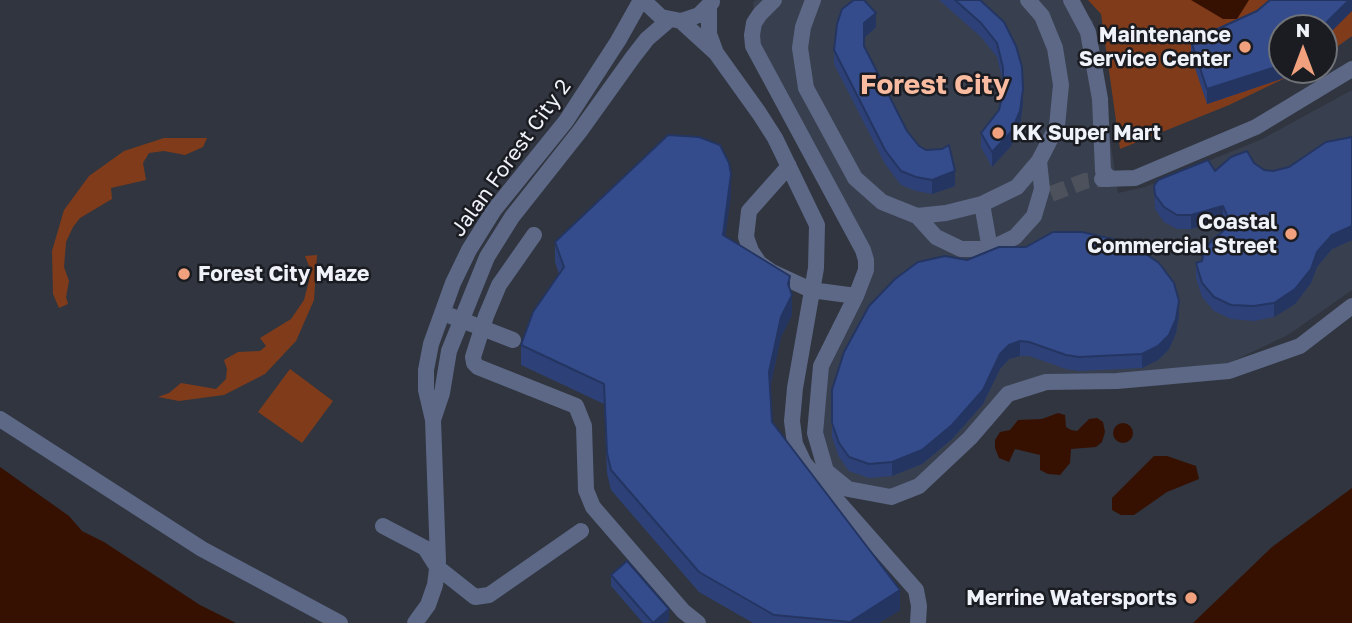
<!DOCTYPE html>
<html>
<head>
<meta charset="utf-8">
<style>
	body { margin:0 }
	#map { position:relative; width:1352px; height:623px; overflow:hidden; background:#30353f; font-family:"Golos Text",sans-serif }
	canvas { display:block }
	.north { position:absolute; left:1268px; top:14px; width:70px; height:70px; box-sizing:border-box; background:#1a1c21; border:2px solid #6f7277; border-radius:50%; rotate:0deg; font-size:19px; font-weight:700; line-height:28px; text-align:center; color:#eff2f9 }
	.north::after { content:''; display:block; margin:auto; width:24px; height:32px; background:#f1a17d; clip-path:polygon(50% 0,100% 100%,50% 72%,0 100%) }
</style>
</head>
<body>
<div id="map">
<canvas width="1352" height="623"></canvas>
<div class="north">N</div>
</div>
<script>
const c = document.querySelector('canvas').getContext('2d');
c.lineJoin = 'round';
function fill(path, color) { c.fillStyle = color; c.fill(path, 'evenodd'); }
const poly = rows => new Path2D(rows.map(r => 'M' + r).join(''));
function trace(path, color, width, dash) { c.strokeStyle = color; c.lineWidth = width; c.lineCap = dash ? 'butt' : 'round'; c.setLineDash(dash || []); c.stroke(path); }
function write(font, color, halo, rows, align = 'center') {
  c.font = font + ' "Golos Text",sans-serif'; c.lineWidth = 5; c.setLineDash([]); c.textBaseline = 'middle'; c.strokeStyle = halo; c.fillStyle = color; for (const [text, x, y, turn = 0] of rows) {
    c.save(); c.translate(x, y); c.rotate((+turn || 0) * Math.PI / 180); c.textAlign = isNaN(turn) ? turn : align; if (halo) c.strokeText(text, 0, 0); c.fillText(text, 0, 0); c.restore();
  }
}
const built = poly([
	[756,0,1074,0,1093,21,1118,193,1145,187,1262,139,1352,90,1352,290,1288,335,1210,372,1006,389,918,482,889,493,849,485,830,467,820,432,825,366,869,270,757,45,753,2]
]);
const green = poly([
	[1088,0,1352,0,1352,36,1324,56,1324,28,1282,28,1282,70,1302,70,1229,105,1120,149,1101,14],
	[164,138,207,138,203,147,185,155,164,151,149,153,143,163,146,180,111,188,112,199,80,218,73,227,66,242,64,267,69,281,66,297,68,304,59,308,53,294,52,251,64,210,89,176,124,151],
	[317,255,314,300,296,341,265,374,224,395,179,401,158,397,169,393,181,383,216,389,226,379,227,369,224,360,238,352,260,351,266,346,260,338,291,319,304,300,309,281,309,266,305,256],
	[290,369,333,401,302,443,258,412]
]);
const water = poly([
	[1191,0,1249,0,1237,19,1223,19],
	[1058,413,1065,415,1066,427,1071,430,1077,431,1089,419,1097,418,1103,422,1105,432,1102,442,1096,447,1071,449,1070,463,1060,475,1048,474,1040,470,1040,455,1015,449,1009,462,999,458,995,448,995,440,1000,432,1010,430,1018,420,1042,419],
	'1113 433a10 10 0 1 1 20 0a10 10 0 1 1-20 0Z',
	[1154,456,1167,456,1196,466,1199,479,1167,492,1134,515,1121,515,1112,510,1112,498],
	[0,467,69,516,82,531,104,542,200,605,236,623,0,623],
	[1352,488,1352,623,1193,623,1272,547]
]);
const minorTunnel = poly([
	[1051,194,1085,181,1102,179]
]);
const minor = poly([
	[643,0,661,17,681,21,699,15,712,2],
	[774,0,760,14,754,23,752,35,753,46,863,250,866,260,866,270,856,296,821,366,815,433,826,471,848,489,891,497,919,486,970,438,1008,394,1046,382,1117,381,1229,371,1300,346,1352,306],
	[813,0,803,27,800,48,806,88,855,178,882,202,917,216,946,213,982,204,1017,187,1039,161,1057,126,1061,85,1055,48,1042,16,1028,0],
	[1071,0,1088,32,1100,99,1103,171,1110,179],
	[681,21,716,53,709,34,709,7],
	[716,53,759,113,775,138,817,225,816,268,795,388,792,421,795,444,804,463,916,590,919,606,918,623],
	[789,166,749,211,746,237,751,251,759,263,772,272,811,290,856,296],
	[1102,179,1135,178,1256,127,1352,69],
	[982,204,990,249],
	[917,216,936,237,961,249,990,249,1015,237,1034,216,1042,189,1039,161],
	[534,235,499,285,486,316,473,357,474,363,478,367,576,406,584,426,586,490,593,507,683,611,698,623],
	[451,316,513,340],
	[0,419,202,549,340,623],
	[433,420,442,393,449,351,487,257,512,217,580,131,633,57,647,39,669,20],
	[383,526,425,548,437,567,475,597,489,595,581,531],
	[415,623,428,605,435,585,438,561,433,420,426,390,426,370,431,344,453,283,469,250,494,210,566,121,618,41,641,0]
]);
const wall = poly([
	[939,0,980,0,1023,103,1020,126,1011,146,992,167,981,147,981,133,999,110,1003,93,1003,82,997,57,981,37],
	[876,27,864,38,864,47,907,131,919,146,955,186,932,194,916,191,901,185,885,164,834,64,834,50],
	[1191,41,1282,70,1294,70,1287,77,1207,104,1191,56],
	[1352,137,1352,240,1332,249,1317,267,1311,283,1295,304,1274,317,1254,321,1231,319,1214,311,1202,297,1196,278,1196,263,1202,261,1227,228,1223,220,1191,229,1177,229,1164,222,1155,209,1154,186,1215,171,1254,163,1264,170,1273,171,1289,167],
	[731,194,725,237,790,289,792,315,781,337,770,388,772,422,900,610,879,623,753,623,699,592,611,490,607,473,604,404,521,365,521,345,559,274,555,262,555,242],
	[1179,316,1176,333,1169,349,1158,360,1142,368,1079,371,1066,369,1029,356,1020,356,1009,359,1000,369,983,404,952,439,922,464,892,476,869,478,849,471,839,457,832,437,832,390,844,352],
	[611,575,669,620,666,623,643,623,611,586]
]);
const shadedWall = poly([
	[1349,0,1352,0,1352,11,1324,39,1324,28,1321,28],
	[876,13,876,27,864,38,864,23],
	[1282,65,1282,70,1294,70,1287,77,1207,104,1207,89],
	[1023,89,1023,103,1020,126,1011,146,992,167,992,152],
	[955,171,955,186,932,194,932,180],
	[731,174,731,194,723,255,723,235],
	[1223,206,1223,220,1191,229,1191,215],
	[1352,226,1352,240,1332,249,1317,267,1311,283,1295,304,1274,317,1274,303,1317,252,1332,235],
	[790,276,790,296,792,295,792,315,781,337,769,392,769,372],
	[1179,301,1179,316,1176,333,1169,349,1158,360,1142,368,1142,354],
	[1020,341,1020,356,1009,359,1000,369,983,404,952,439,922,464,892,476,892,462,1009,345],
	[900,590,900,610,879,623,850,623,850,622],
	[669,609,669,620,666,623,653,623]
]);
const building = poly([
	[854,0,864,0,876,13,864,23,864,46,907,131,919,146,926,150,942,149,949,145,955,171,932,180,916,177,901,171,885,150,834,50,837,24,842,9,854,0],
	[955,0,980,0,1004,22,1016,46,1022,67,1023,89,1020,111,1011,132,992,152,981,133,999,110,1003,93,1003,68,997,43,981,23,955,0],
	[1270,0,1349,0,1321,28,1282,28,1282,65,1207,89,1191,41,1257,11,1270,0],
	[668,135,699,137,720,145,729,163,731,174,723,235,790,276,788,284,792,295,781,317,769,372,772,422,900,590,850,622,774,615,699,572,611,470,607,453,604,384,521,345,533,312,564,267,555,242,668,135],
	[1352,137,1352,226,1332,235,1317,252,1311,269,1295,289,1274,303,1254,306,1231,305,1214,297,1202,283,1196,263,1202,261,1204,251,1212,240,1231,225,1223,206,1191,215,1177,215,1164,207,1155,195,1154,186,1158,180,1208,160,1215,171,1231,157,1247,151,1254,163,1264,170,1273,171,1289,167,1326,142,1352,137],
	[1053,232,1082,232,1130,243,1159,263,1174,283,1179,301,1176,319,1169,335,1158,346,1142,354,1079,357,1066,355,1029,342,1020,341,1009,345,1000,354,983,390,952,425,922,450,892,462,869,464,849,457,839,443,832,423,832,390,844,352,869,306,895,279,918,262,945,256,967,260,999,247,1026,247,1053,232],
	[627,561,669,609,653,623,611,575,627,561]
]);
const markers = [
	[1245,47,7,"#f1a17d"],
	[998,133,7,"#f1a17d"],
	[1291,234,7,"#f1a17d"],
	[184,274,7,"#f1a17d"],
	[1191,598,7,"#f1a17d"]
];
const poiNames = [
	["Maintenance",1231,35],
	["Service Center",1231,59],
	["KK Super Mart",1012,133,"left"],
	["Coastal",1277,222],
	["Commercial Street",1277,246],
	["Forest City Maze",198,274,"left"],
	["Merrine Watersports",1177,598]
];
const streetNames = [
	["Jalan Forest City 2",511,158,-54]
];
const districtNames = [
	["Forest City",935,85]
];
fill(built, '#383f4e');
fill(green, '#803c1a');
fill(water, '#361101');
trace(minorTunnel, '#4d515b', 16, [16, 8]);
trace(minor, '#5c6886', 16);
fill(wall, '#2d4178');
fill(shadedWall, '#243562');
fill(building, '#344c8c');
trace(building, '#243562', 2);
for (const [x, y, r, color] of markers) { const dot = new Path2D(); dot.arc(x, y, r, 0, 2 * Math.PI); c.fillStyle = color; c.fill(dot); trace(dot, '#1a1c21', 2.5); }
write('bold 21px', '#eff2f9', '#1a1c21', poiNames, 'right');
write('21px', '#eff2f9', '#1a1c21', streetNames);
write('bold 28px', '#fabca1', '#1a1c21', districtNames);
</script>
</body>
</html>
